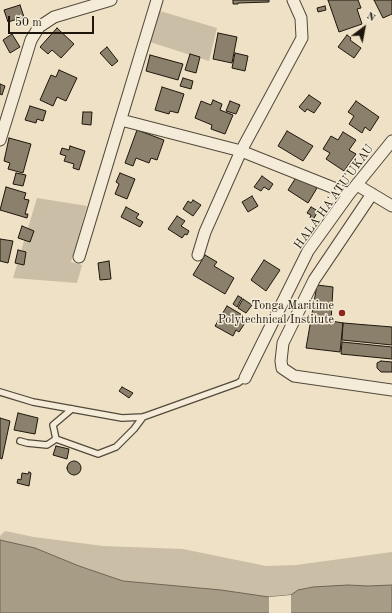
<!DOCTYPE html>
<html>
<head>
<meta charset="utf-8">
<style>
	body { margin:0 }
	#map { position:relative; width:392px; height:613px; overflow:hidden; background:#eee1c5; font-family:"Old Standard TT",serif }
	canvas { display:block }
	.north { position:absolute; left:344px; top:8px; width:40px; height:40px; -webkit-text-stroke:3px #f4ecd9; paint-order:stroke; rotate:32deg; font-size:11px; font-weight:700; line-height:16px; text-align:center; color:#1e160c }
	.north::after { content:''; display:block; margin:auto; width:14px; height:18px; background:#1e160c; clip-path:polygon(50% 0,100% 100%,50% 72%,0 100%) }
	.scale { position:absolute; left:8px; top:16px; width:86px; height:18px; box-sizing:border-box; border:2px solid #1e160c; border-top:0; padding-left:5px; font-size:12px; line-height:14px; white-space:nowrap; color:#1e160c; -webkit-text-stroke:3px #f4ecd9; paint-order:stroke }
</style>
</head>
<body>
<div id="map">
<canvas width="392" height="613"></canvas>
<div class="north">N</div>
<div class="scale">50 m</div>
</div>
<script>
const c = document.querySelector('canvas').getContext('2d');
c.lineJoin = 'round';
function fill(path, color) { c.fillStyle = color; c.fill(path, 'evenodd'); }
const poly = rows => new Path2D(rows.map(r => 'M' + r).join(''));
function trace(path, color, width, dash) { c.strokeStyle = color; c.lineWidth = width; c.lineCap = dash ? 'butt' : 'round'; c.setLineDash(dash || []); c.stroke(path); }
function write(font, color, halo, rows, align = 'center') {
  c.font = font + ' "Old Standard TT",serif'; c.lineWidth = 3; c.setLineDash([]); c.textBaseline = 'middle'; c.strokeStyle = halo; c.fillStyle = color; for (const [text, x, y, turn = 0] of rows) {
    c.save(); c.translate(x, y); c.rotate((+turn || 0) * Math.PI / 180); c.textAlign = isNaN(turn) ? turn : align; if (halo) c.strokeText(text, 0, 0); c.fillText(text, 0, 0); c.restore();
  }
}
const green = poly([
	[160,11,217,28,209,61,150,42],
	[37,198,87,206,71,262,82,265,77,283,13,278],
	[5,531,34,537,103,546,183,549,266,566,296,565,392,552,392,613,318,613,207,603,0,552,0,536]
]);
const water = poly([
	[0,540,35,548,79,566,123,581,221,590,269,597,291,595,298,590,313,587,348,585,368,586,392,585,392,613,0,613,0,540]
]);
const pier = poly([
	[291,595,291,613,269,613,269,597]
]);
const building = poly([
	[233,0,269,0,269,2,238,3,238,4,233,4,233,0],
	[328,0,358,0,361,8,357,9,362,24,339,32,328,0],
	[374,0,392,0,392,14,383,18,374,0],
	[20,5,24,17,8,22,4,10,20,5],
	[325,6,326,10,318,12,317,8,325,6],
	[57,28,74,44,61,58,52,50,48,54,40,47,57,28],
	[218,33,237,37,232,63,213,59,218,33],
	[12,34,20,47,10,53,3,40,12,34],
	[347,35,351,38,350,40,361,48,354,58,338,47,347,35],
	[107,47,118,61,112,66,100,53,107,47],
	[235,53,248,56,245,71,232,68,235,53],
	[190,54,200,57,196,73,185,70,190,54],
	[150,55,183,64,178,80,146,71,150,55],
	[59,70,77,78,66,101,57,97,53,106,40,100,51,75,56,77,59,70],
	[183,78,193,81,191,89,180,86,183,78],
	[0,84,5,86,2,95,0,94,0,84],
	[162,87,184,94,178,113,170,111,169,114,155,110,162,87],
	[309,95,321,103,314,113,307,109,305,112,299,107,309,95],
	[213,100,222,104,220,110,233,115,225,134,211,129,212,125,195,118,201,101,211,105,213,100],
	[230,101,240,105,236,114,226,111,230,101],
	[356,101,379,117,370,131,365,127,362,133,349,124,354,116,348,112,356,101],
	[30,106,46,111,43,121,37,119,36,123,25,120,30,106],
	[83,112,92,112,91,125,82,124,83,112],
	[137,130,164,140,157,160,151,158,149,163,136,158,133,166,125,163,137,130],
	[287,131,313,146,303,161,278,146,287,131],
	[343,132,356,140,349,150,356,154,344,171,326,159,330,153,323,149,331,136,338,140,343,132],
	[9,138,31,144,23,173,8,169,10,163,4,161,9,138],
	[70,146,85,151,79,170,73,168,74,164,64,161,66,156,60,154,62,148,69,150,70,146],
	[16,173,26,175,23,186,13,184,16,173],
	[120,173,135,179,127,199,115,194,119,184,116,182,120,173],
	[262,176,273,184,269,190,264,187,261,191,254,187,262,176],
	[297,176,317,188,308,203,288,190,297,176],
	[6,187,26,193,24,199,29,200,25,214,28,214,27,218,0,210,6,187],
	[252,196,258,206,248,212,242,202,252,196],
	[193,200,201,205,193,216,183,209,188,201,191,203,193,200],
	[126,207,139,214,136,218,143,222,140,227,121,217,126,207],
	[311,207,318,211,313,220,310,218,311,215,307,213,311,207],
	[177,216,185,221,181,226,189,231,187,235,185,234,182,238,168,229,177,216],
	[22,226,34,231,30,242,18,238,22,226],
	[0,239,13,241,8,263,0,261,0,239],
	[18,250,26,252,24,265,15,263,18,250],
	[205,255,217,262,214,266,234,278,225,294,193,275,205,255],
	[264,260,280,270,266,291,251,280,264,260],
	[109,261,111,279,100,280,98,263,109,261],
	[317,285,333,287,331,321,343,323,340,352,306,348,317,285],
	[238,296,242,298,237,307,233,304,238,296],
	[243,299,252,305,246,313,238,308,243,299],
	[227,306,244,316,241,320,245,323,239,332,236,330,233,336,215,326,227,306],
	[343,323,392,327,392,345,342,340,343,323],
	[342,342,392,347,392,359,341,354,342,342],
	[381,361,392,362,392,372,381,372,377,368,377,363,381,361],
	[122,387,133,393,129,398,119,391,122,387],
	[18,413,38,418,35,434,14,430,18,413],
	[0,418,10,421,2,459,0,458,0,418],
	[56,446,69,449,67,459,53,455,56,446],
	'67 468a7 7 0 1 1 14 0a7 7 0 1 1-14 0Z',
	[29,472,31,473,29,486,17,483,18,479,21,480,22,473,28,474,29,472]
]);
const service = poly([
	[0,392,33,402,122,418,143,417,238,383,245,378],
	[72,409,53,425,56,439,98,454,116,447,134,429,143,417],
	[20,441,27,443,47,445,56,439]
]);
const minor = poly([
	[293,0,301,18,302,38,241,151,349,194],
	[121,120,241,151,205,232,198,255],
	[0,140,31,40,39,27,54,17,111,0],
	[357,185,392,206],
	[372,194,314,280,283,343,281,361,282,368,294,376,392,390],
	[79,257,157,0],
	[245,378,308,251,349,194,392,141]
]);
const markers = [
	[342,313,4,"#8f2418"]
];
const streetNames = [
	["HALA HA'ATU'UKAU",334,197,-54]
];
const poiNames = [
	["Tonga Maritime",334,306],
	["Polytechnical Institute",334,320]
];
fill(green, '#cbbea6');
fill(water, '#a79c86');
trace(water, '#706655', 1);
fill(pier, '#eee1c5');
fill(building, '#8a806c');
trace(building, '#1e160c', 1);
trace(service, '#52493a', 8);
trace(minor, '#52493a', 13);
trace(service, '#f4ecd9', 5.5);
trace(minor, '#f4ecd9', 11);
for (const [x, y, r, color] of markers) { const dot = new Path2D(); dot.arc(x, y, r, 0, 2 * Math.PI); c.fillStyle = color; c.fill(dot); trace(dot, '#f4ecd9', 1.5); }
write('12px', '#1e160c', '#f4ecd9', streetNames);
write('12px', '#1e160c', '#f4ecd9', poiNames, 'right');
</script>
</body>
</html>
